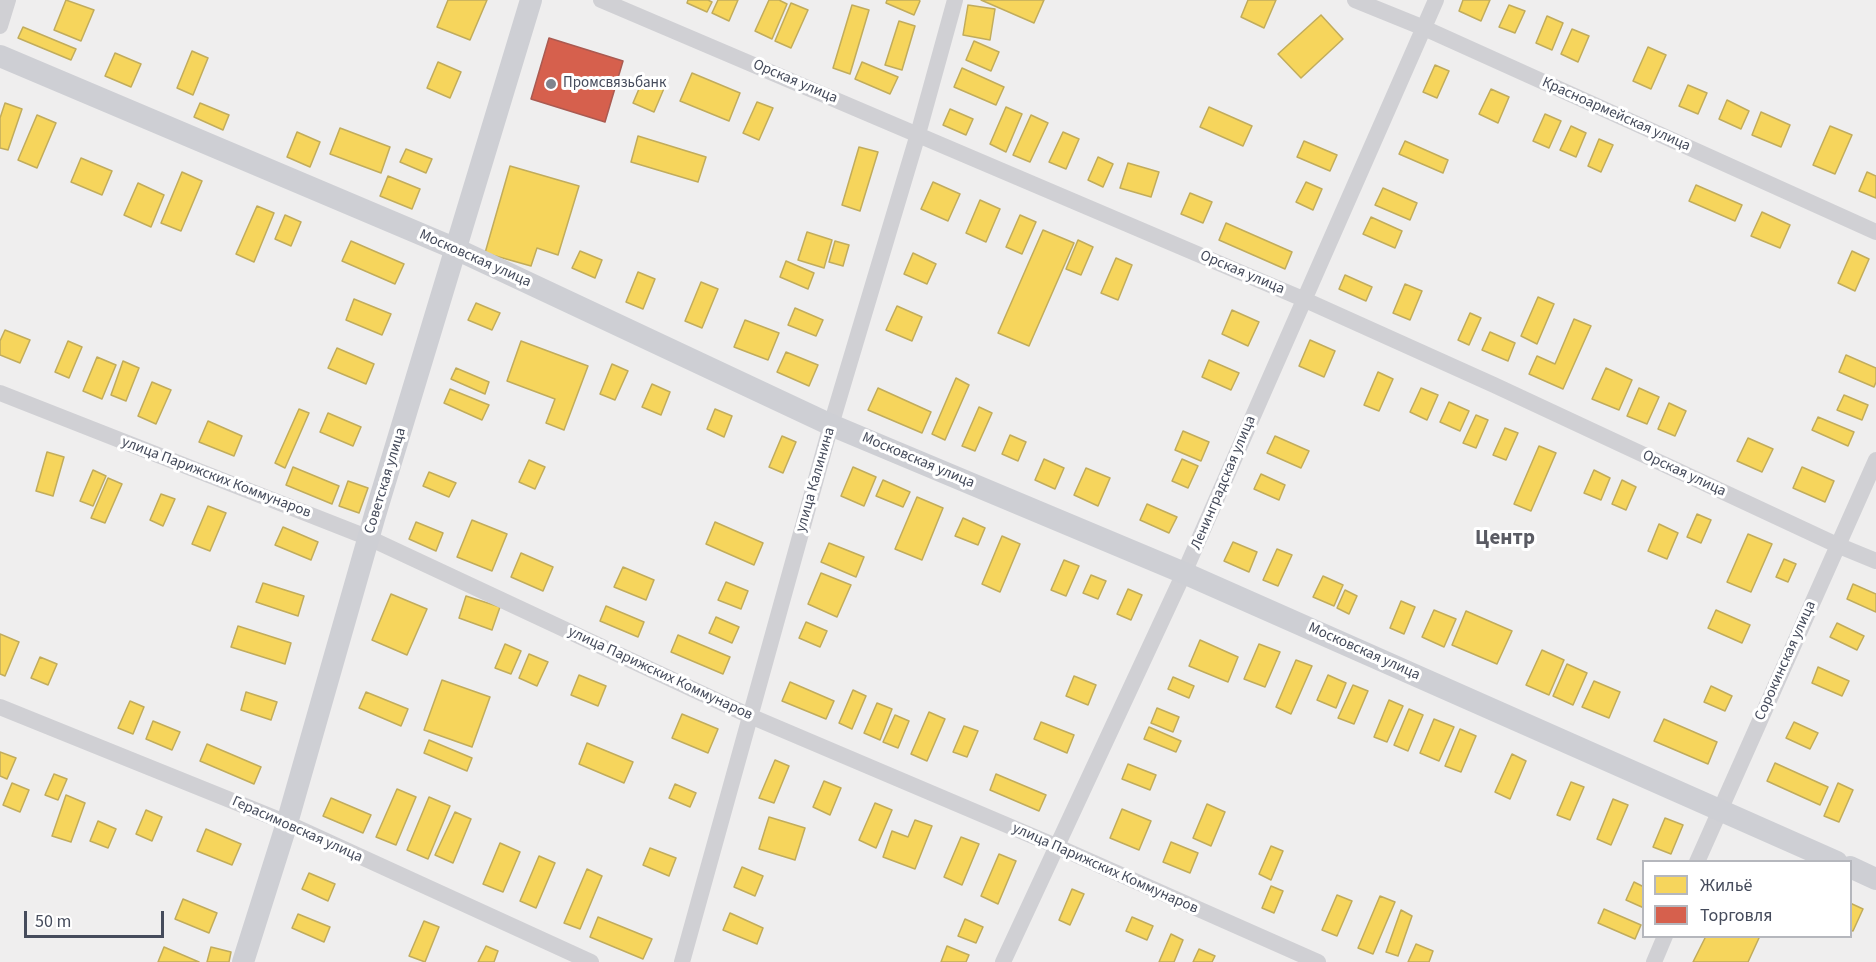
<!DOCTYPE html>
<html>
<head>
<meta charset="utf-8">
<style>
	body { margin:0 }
	#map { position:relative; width:1876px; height:962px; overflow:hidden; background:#efeeee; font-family:"Source Sans 3",sans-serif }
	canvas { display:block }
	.legend { position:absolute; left:1642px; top:860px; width:210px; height:78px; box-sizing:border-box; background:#fff; border:2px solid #b5b7bd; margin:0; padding:8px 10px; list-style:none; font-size:18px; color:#454b5b }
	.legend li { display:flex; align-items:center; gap:12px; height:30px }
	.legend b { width:30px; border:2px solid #b5b7bd }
	.scale { position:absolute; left:24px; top:911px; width:140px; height:27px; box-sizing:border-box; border:3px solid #454b5b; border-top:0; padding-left:8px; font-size:18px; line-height:21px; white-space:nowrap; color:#454b5b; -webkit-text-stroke:4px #fff; paint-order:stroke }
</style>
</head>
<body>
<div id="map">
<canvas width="1876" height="962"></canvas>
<ul class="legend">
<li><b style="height:16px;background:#f6d55c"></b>Жильё</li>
<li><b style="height:16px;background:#d6604d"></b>Торговля</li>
</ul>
<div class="scale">50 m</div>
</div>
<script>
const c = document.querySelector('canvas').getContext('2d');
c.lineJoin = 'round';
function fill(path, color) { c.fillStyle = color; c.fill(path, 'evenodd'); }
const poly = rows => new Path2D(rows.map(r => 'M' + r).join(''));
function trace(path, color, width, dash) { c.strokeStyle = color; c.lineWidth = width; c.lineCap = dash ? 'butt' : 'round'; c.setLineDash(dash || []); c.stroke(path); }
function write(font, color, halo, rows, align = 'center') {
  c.font = font + ' "Source Sans 3",sans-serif'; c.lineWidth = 6; c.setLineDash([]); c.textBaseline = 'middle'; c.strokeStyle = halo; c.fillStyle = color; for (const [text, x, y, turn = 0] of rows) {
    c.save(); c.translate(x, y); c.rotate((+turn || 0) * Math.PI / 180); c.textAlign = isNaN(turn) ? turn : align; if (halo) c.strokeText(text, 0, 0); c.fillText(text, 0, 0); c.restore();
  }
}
const homes = poly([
	[66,0,94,10,81,41,54,30,66,0],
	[448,0,487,0,470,40,437,27,448,0],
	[688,0,708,0,712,2,707,12,687,3,688,0],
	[718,0,738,0,729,21,712,13,718,0],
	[769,0,779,0,787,4,772,39,755,31,769,0],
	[887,0,919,0,920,1,914,15,886,3,887,0],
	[981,0,1044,0,1034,23,981,0],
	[1248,0,1276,0,1264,28,1241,17,1248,0],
	[1463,0,1490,0,1481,21,1459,11,1463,0],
	[791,3,808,10,791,48,775,41,791,3],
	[852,5,869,10,850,74,833,68,852,5],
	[968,5,995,9,990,40,963,35,968,5],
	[1509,5,1525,11,1515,33,1499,27,1509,5],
	[1321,15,1343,39,1301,78,1278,54,1321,15],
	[1547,16,1563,23,1552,50,1536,43,1547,16],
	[899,21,915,26,902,70,885,65,899,21],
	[23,27,76,49,71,60,18,38,23,27],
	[1572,29,1589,36,1578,62,1561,54,1572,29],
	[974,41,999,52,991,71,966,60,974,41],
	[1648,47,1666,55,1651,89,1633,81,1648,47],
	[192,51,208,58,193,95,177,88,192,51],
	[115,53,141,64,131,87,105,76,115,53],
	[438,62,461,72,450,98,427,88,438,62],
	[862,62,898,77,890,94,855,79,862,62],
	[1435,65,1449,71,1437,98,1423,92,1435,65],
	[962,68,1004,87,996,105,954,87,962,68],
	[692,73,740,93,729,121,680,101,692,73],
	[644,77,665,86,654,112,633,103,644,77],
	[1688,85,1707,93,1698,114,1679,106,1688,85],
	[1491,89,1509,97,1498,123,1479,114,1491,89],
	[1727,100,1749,111,1741,129,1719,119,1727,100],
	[757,102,773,108,759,140,743,133,757,102],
	[5,103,22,109,8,150,0,148,0,118,5,103],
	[200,103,229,115,223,130,194,117,200,103],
	[1006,107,1022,114,1006,152,990,144,1006,107],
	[1209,107,1252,126,1243,146,1200,127,1209,107],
	[950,109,973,119,966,135,943,125,950,109],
	[1761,112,1790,125,1781,147,1752,135,1761,112],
	[1545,114,1561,121,1549,148,1533,141,1545,114],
	[37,115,56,123,37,168,18,160,37,115],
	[1031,115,1048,123,1030,162,1013,155,1031,115],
	[1571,126,1586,133,1576,157,1560,150,1571,126],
	[1830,126,1852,135,1835,174,1813,165,1830,126],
	[340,128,390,147,381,173,330,154,340,128],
	[297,132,320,142,310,167,287,157,297,132],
	[1063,132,1079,139,1066,169,1049,162,1063,132],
	[638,136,706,157,698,182,631,162,638,136],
	[1599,139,1613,145,1601,172,1588,166,1599,139],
	[1304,141,1337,155,1330,171,1297,157,1304,141],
	[1405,141,1448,160,1443,173,1399,154,1405,141],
	[859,147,878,152,860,211,842,205,859,147],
	[406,149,432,159,426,173,400,162,406,149],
	[1098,157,1113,164,1103,187,1088,180,1098,157],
	[81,158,112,171,102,195,71,182,81,158],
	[1128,163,1159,172,1151,197,1120,188,1128,163],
	[510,166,579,186,558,255,537,248,531,266,485,253,510,166],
	[182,172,202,181,181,231,161,223,182,172],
	[1867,172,1876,176,1876,198,1859,191,1867,172],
	[388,176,420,189,412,209,380,196,388,176],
	[933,182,960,194,948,221,921,209,933,182],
	[1306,182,1322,189,1313,210,1296,202,1306,182],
	[138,183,164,195,151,227,124,215,138,183],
	[1696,185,1742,205,1735,221,1689,201,1696,185],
	[1383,188,1417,203,1410,220,1375,205,1383,188],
	[1190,193,1212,202,1203,223,1181,214,1190,193],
	[980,200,1000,209,986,242,966,233,980,200],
	[257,206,274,213,254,262,236,254,257,206],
	[1762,212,1790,225,1780,248,1751,236,1762,212],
	[285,215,301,222,291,246,275,239,285,215],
	[1020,215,1036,222,1022,254,1006,247,1020,215],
	[1371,217,1402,231,1395,248,1363,234,1371,217],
	[1226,223,1292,252,1285,269,1219,240,1226,223],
	[1043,230,1074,243,1029,346,998,333,1043,230],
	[807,232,832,240,824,268,798,260,807,232],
	[1078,240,1093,247,1081,275,1066,269,1078,240],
	[351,241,404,264,395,284,342,261,351,241],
	[835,241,849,245,843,266,829,262,835,241],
	[580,251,602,260,595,278,572,268,580,251],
	[1852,251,1869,259,1855,291,1838,283,1852,251],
	[913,253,936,264,927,284,904,274,913,253],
	[1116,258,1132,265,1118,300,1101,293,1116,258],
	[786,261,814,273,808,289,780,277,786,261],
	[638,272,655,279,643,309,626,302,638,272],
	[1345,275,1372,287,1366,301,1339,289,1345,275],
	[701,282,718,289,702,328,685,321,701,282],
	[1405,284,1422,291,1410,320,1393,313,1405,284],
	[1538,297,1554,304,1537,344,1521,336,1538,297],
	[354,299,391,314,382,335,346,320,354,299],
	[476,303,500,313,492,330,468,320,476,303],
	[897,306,922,317,912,341,886,330,897,306],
	[795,308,823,320,816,336,788,325,795,308],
	[1232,310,1259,322,1248,346,1222,334,1232,310],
	[1470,313,1481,318,1469,345,1458,340,1470,313],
	[1574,319,1591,326,1563,389,1529,374,1537,356,1555,364,1574,319],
	[745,320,779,333,768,360,734,347,745,320],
	[5,330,30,340,20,363,0,355,0,341,5,330],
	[1490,332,1515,343,1508,361,1482,350,1490,332],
	[1310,340,1335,351,1324,377,1299,366,1310,340],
	[68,341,82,347,69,378,55,372,68,341],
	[521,341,588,366,564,430,546,423,555,399,507,381,521,341],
	[337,348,374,364,366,384,328,368,337,348],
	[786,352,818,365,809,386,777,372,786,352],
	[1846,355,1876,368,1876,382,1874,387,1839,372,1846,355],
	[97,357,116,365,102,399,83,391,97,357],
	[1209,360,1239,373,1231,390,1202,377,1209,360],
	[123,361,139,368,126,401,111,395,123,361],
	[612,364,628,371,615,400,600,394,612,364],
	[456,368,489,382,485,394,451,379,456,368],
	[1606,368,1632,380,1619,410,1592,399,1606,368],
	[1378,372,1393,379,1379,411,1364,405,1378,372],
	[956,378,969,385,945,440,932,434,956,378],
	[152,382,171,390,156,424,138,416,152,382],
	[652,384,670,392,661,415,642,407,652,384],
	[878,388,931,412,922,433,868,410,878,388],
	[1421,388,1438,395,1427,420,1410,412,1421,388],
	[1639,388,1659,397,1647,424,1627,416,1639,388],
	[450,389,489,405,482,420,444,403,450,389],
	[1844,395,1868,405,1862,420,1837,410,1844,395],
	[1449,402,1469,411,1460,431,1440,422,1449,402],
	[1669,403,1686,411,1675,436,1658,429,1669,403],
	[979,407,992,413,975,451,962,446,979,407],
	[299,409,309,413,285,468,275,463,299,409],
	[715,409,732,416,724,437,707,429,715,409],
	[328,413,361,427,353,446,320,432,328,413],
	[1476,415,1488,420,1476,448,1463,443,1476,415],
	[1818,417,1854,432,1848,446,1812,430,1818,417],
	[208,421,242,436,234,456,199,442,208,421],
	[1505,428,1518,433,1506,460,1493,455,1505,428],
	[1183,431,1209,442,1201,461,1175,450,1183,431],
	[1010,435,1026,442,1018,461,1002,454,1010,435],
	[782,436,796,442,783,473,769,467,782,436],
	[1275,436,1309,451,1301,468,1267,453,1275,436],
	[1748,438,1773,449,1762,472,1737,461,1748,438],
	[1539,446,1556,453,1531,511,1514,504,1539,446],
	[47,452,64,457,53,496,36,491,47,452],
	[1044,459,1064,468,1055,489,1035,480,1044,459],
	[1182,459,1198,466,1188,488,1172,481,1182,459],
	[529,460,545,467,535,489,519,482,529,460],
	[293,467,339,486,332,504,286,485,293,467],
	[853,467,876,477,864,506,841,496,853,467],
	[1802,467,1834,481,1825,502,1793,488,1802,467],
	[1086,468,1110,478,1098,506,1074,495,1086,468],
	[93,470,106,476,93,506,80,501,93,470],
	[1594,470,1610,478,1601,500,1584,493,1594,470],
	[429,472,456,483,449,497,423,486,429,472],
	[1261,474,1285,485,1279,500,1254,489,1261,474],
	[108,478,122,484,105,523,91,518,108,478],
	[883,480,910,492,903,507,876,496,883,480],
	[1622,480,1636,487,1626,510,1612,504,1622,480],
	[348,481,368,488,359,513,339,506,348,481],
	[161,494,175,499,163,526,150,520,161,494],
	[917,497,943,508,922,560,895,549,917,497],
	[1147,504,1177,517,1169,533,1140,520,1147,504],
	[208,506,226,513,210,551,192,544,208,506],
	[1697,514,1711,520,1701,543,1687,537,1697,514],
	[963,518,985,528,978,545,955,536,963,518],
	[472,520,507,534,492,571,457,557,472,520],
	[416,522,443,533,436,551,409,539,416,522],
	[715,522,763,543,754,565,706,544,715,522],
	[1659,524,1678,533,1667,559,1648,551,1659,524],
	[283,527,318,542,311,560,275,545,283,527],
	[1748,534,1772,544,1751,592,1727,582,1748,534],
	[1002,536,1020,544,1000,592,982,584,1002,536],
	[1233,542,1257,552,1249,572,1224,561,1233,542],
	[829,543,864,557,856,577,821,562,829,543],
	[1277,549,1292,555,1278,586,1263,580,1277,549],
	[521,553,553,567,543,591,511,577,521,553],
	[1784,559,1796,564,1788,582,1776,577,1784,559],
	[1064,560,1079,566,1066,596,1051,590,1064,560],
	[623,567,654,580,646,600,614,587,623,567],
	[821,573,851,585,837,617,808,604,821,573],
	[1091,575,1106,581,1098,599,1083,593,1091,575],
	[1323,576,1343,585,1334,606,1313,597,1323,576],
	[726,582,748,591,741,609,718,600,726,582],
	[263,583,304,596,298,616,256,602,263,583],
	[1853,584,1876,594,1876,612,1847,599,1853,584],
	[1128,589,1142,595,1131,620,1117,614,1128,589],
	[1345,590,1357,596,1349,614,1337,608,1345,590],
	[391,594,427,609,407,655,372,640,391,594],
	[466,596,500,607,492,630,459,618,466,596],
	[1401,601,1415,607,1404,634,1390,628,1401,601],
	[606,606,644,622,638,637,600,621,606,606],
	[1434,610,1456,619,1444,647,1422,637,1434,610],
	[1716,610,1750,625,1742,643,1708,628,1716,610],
	[1466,611,1512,631,1497,664,1452,645,1466,611],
	[716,617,739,627,732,643,709,633,716,617],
	[806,622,827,631,820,647,799,638,806,622],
	[1837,623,1864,636,1857,650,1830,637,1837,623],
	[238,626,291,643,285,664,231,647,238,626],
	[0,634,19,642,5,676,0,674,0,634],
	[678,635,730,657,723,674,671,652,678,635],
	[1200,640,1238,657,1228,682,1189,666,1200,640],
	[505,644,521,651,511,674,495,668,505,644],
	[1259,644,1280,652,1265,687,1244,679,1259,644],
	[1542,650,1564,660,1549,695,1526,685,1542,650],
	[529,654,548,662,537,686,519,678,529,654],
	[40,657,57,664,48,685,31,678,40,657],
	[1296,660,1312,666,1291,714,1276,707,1296,660],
	[1567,664,1587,673,1573,705,1553,696,1567,664],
	[1818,667,1849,681,1842,696,1812,683,1818,667],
	[579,675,606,686,598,706,571,695,579,675],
	[1328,675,1346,683,1336,708,1317,700,1328,675],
	[1074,676,1096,685,1088,705,1066,696,1074,676],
	[1173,677,1194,686,1189,698,1168,689,1173,677],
	[442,680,490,697,472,747,424,730,442,680],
	[1594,681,1620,692,1609,718,1582,707,1594,681],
	[790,682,834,701,826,719,782,701,790,682],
	[1353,685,1368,691,1354,724,1338,718,1353,685],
	[1711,686,1732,696,1725,711,1704,702,1711,686],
	[853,690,866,696,852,729,839,723,853,690],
	[246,692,277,702,271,720,241,710,246,692],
	[366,692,408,709,401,726,359,708,366,692],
	[1389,700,1403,706,1387,742,1374,737,1389,700],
	[130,701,144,707,133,734,118,728,130,701],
	[877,703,892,709,880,740,864,733,877,703],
	[1157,708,1179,717,1173,732,1151,723,1157,708],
	[1409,709,1423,715,1408,751,1394,745,1409,709],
	[929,712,945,719,927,761,911,754,929,712],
	[682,714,718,729,708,753,672,738,682,714],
	[895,715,909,721,898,748,883,742,895,715],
	[1434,719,1454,727,1439,761,1420,753,1434,719],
	[1664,719,1717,742,1708,764,1654,741,1664,719],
	[153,721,180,732,172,750,146,739,153,721],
	[1041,722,1074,735,1067,753,1034,739,1041,722],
	[1794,722,1818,733,1810,749,1786,738,1794,722],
	[964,726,978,731,967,757,953,752,964,726],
	[1149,727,1181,741,1176,752,1144,739,1149,727],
	[1460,729,1476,736,1461,772,1445,766,1460,729],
	[429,740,472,758,467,771,424,753,429,740],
	[587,743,633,762,624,783,579,764,587,743],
	[207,744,261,767,254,784,200,761,207,744],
	[0,752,16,758,7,779,0,776,0,752],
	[1512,754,1526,761,1510,799,1495,792,1512,754],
	[775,760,789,766,774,803,759,798,775,760],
	[1775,763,1828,787,1820,805,1767,781,1775,763],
	[1128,764,1156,775,1150,790,1122,779,1128,764],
	[54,774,67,779,58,800,45,795,54,774],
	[996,774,1046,795,1039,811,990,790,996,774],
	[824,781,841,788,830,815,813,807,824,781],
	[1571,782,1584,787,1570,820,1557,815,1571,782],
	[12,783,29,790,20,812,3,805,12,783],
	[1838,783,1853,790,1839,822,1824,816,1838,783],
	[675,784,696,793,690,807,669,798,675,784],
	[397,789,416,797,396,845,376,837,397,789],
	[66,795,85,803,71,842,52,836,66,795],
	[429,797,450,806,428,859,407,850,429,797],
	[331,798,371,815,363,833,323,816,331,798],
	[1613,799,1628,805,1611,845,1597,839,1613,799],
	[875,803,892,810,876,848,859,840,875,803],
	[1207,804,1225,812,1211,846,1193,838,1207,804],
	[1122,809,1151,821,1139,850,1110,838,1122,809],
	[146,810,162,817,152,841,136,834,146,810],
	[455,812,471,819,453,863,435,855,455,812],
	[769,817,805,828,795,860,759,849,769,817],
	[1665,818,1683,825,1671,854,1653,847,1665,818],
	[915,820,932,826,915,869,883,857,892,831,908,837,915,820],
	[98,821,116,829,108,848,90,841,98,821],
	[206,829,241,844,232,865,197,851,206,829],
	[961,837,979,844,962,885,944,877,961,837],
	[1171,842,1198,853,1190,873,1163,862,1171,842],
	[500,843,520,852,503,892,483,884,500,843],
	[1271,846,1283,851,1271,880,1259,874,1271,846],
	[650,848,676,858,669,876,643,865,650,848],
	[999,854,1016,861,998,904,981,896,999,854],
	[539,856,555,863,536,908,520,901,539,856],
	[742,867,763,876,755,896,734,887,742,867],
	[587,869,602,876,580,929,564,923,587,869],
	[309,873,335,884,328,901,302,889,309,873],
	[1634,882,1644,887,1644,908,1626,900,1634,882],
	[1271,886,1283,891,1274,913,1262,908,1271,886],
	[1072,889,1084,894,1070,925,1059,920,1072,889],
	[1337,895,1352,901,1337,936,1322,930,1337,895],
	[1380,896,1395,902,1373,954,1358,948,1380,896],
	[183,899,217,913,209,933,175,919,183,899],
	[1850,903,1863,909,1853,931,1850,930,1850,903],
	[1604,909,1641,925,1635,939,1598,923,1604,909],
	[1401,910,1412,916,1398,956,1386,952,1401,910],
	[730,913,763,928,757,944,723,930,730,913],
	[298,914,330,927,324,942,292,928,298,914],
	[598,917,652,939,643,959,590,937,598,917],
	[1132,917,1153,926,1147,940,1126,931,1132,917],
	[965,919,983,927,976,943,958,936,965,919],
	[424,921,439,927,425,962,409,956,424,921],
	[1171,934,1183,940,1174,962,1159,962,1171,934],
	[1706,936,1756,936,1759,938,1748,962,1693,962,1706,936],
	[1416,944,1433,951,1429,962,1408,962,1416,944],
	[486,946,498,951,494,962,478,962,486,946],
	[947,946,969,955,966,962,941,962,947,946],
	[164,947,199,962,158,962,164,947],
	[211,947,231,952,229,962,207,962,211,947],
	[1199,949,1215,956,1212,962,1193,962,1199,949]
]);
const shops = poly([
	[549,38,623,61,605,122,531,99,549,38]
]);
const street = poly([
	[601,0,1303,299,1494,385,1837,545,1876,561],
	[1355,0,1424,28,1876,232],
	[0,26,8,0],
	[0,393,369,538,750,716,1056,846,1318,962],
	[0,707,287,823,591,962],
	[1697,862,1876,460],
	[682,962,831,425,918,134,955,0],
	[1003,962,1184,573,1436,0],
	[1654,962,1665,936]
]);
const secondary = poly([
	[0,56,456,249,831,425,1184,573,1837,862],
	[1850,867,1876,879],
	[243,962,287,823,375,515,531,0]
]);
const markers = [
	[551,84,6,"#80848e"]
];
const streetNames = [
	["Орская улица",795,82,23],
	["Красноармейская улица",1616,115,24],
	["Московская улица",475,259,24],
	["Орская улица",1242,273,23],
	["Московская улица",918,461,23],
	["Орская улица",1684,474,25],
	["улица Парижских Коммунаров",216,478,21],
	["улица Калинина",816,480,-74],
	["Советская улица",386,481,-73],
	["Ленинградская улица",1224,483,-67],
	["Московская улица",1364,652,24],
	["Сорокинская улица",1786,661,-66],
	["улица Парижских Коммунаров",660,674,25],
	["Герасимовская улица",297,830,24],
	["улица Парижских Коммунаров",1105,869,24]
];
const poiNames = [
	["Промсвязьбанк",563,84]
];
const districtNames = [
	["Центр",1505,539]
];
fill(homes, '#f6d55c');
trace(homes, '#c1ac5c', 1.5);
fill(shops, '#d6604d');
trace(shops, '#aa5a51', 1.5);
trace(street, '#d0d0d4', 16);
trace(secondary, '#cecfd4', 22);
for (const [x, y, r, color] of markers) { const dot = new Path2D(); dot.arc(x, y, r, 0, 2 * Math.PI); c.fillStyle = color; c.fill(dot); trace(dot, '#fff', 2); }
write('15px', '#454b5b', '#fff', streetNames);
write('15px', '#454b5b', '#fff', poiNames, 'left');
write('bold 21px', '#5a5b63', '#fff', districtNames);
</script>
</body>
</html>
